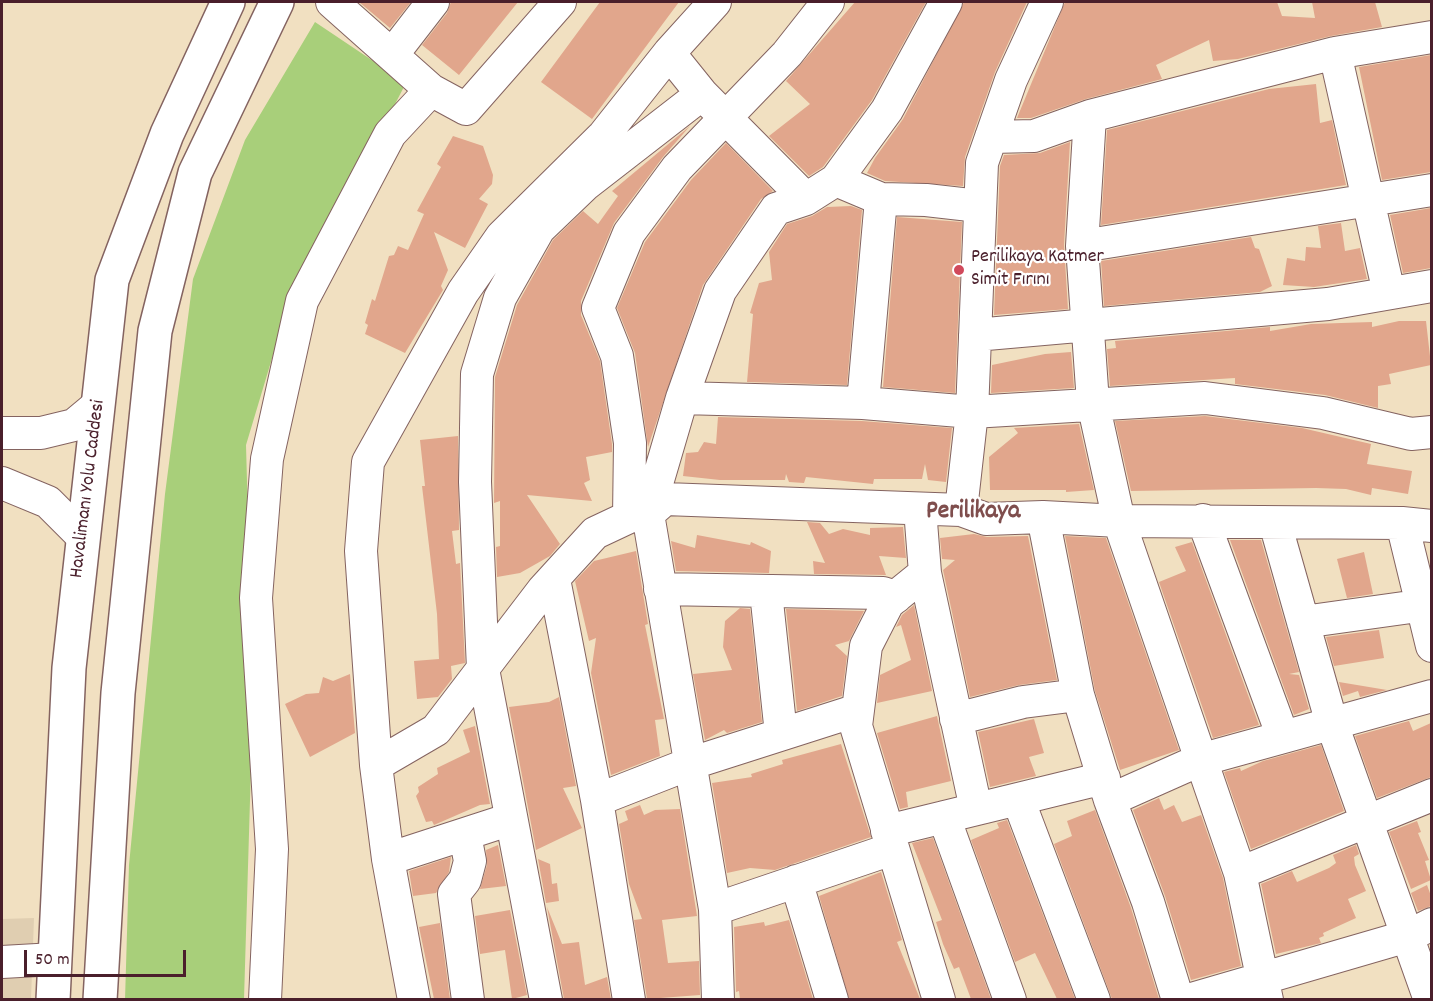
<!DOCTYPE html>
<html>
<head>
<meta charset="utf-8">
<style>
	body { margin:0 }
	#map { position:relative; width:1433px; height:1001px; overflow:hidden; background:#f1e0c1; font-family:Dekko,sans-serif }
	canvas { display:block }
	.frame { position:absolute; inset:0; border:3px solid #4a1f2b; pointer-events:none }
	.scale { position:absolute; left:24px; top:950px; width:162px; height:27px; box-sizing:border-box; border:3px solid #4a1f2b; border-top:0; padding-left:8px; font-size:18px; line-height:21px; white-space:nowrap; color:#4a1f2b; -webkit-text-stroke:4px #fff; paint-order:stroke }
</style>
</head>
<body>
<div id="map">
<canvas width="1433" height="1001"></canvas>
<div class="frame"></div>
<div class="scale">50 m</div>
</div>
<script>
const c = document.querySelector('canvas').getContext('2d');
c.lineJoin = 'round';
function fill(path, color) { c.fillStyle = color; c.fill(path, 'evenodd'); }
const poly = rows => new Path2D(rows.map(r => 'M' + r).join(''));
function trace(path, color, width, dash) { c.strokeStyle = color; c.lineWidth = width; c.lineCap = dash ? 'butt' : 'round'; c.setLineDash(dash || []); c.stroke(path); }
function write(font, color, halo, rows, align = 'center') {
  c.font = font + ' Dekko,sans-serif'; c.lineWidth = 4.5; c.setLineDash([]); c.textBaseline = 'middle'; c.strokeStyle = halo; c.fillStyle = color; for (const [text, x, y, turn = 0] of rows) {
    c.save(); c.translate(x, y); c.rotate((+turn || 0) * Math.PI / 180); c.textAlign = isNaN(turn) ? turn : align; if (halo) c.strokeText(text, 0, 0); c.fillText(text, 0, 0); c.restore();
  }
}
const built = poly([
	[34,918,31,999,2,999,2,919]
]);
const green = poly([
	[315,22,406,83,285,315,246,445,253,701,244,999,125,1000,129,865,165,494,193,279,245,140]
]);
const building = poly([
	[359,2,411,2,390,28],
	[451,2,518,2,459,75,422,45,447,13],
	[600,2,679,2,592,119,541,82],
	[855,2,926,2,872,100,823,167,809,176,769,136,810,104,786,81],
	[964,2,1027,2,995,72,965,157,963,186,885,181,867,173,875,158,903,119],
	[1065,2,1277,2,1282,16,1315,18,1312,2,1375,2,1382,27,1331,36,1238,59,1213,61,1209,40,1156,65,1162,79,1086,99,1031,118,1017,118],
	[1431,55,1431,172,1382,180,1359,67],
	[1316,84,1320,123,1332,120,1346,185,1101,225,1107,130,1269,89],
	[690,126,663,157,614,223,581,301,581,315,600,361,612,444,612,452,586,457,590,480,584,483,592,501,527,495,560,544,550,556,520,573,497,577,496,547,500,546,500,501,494,503,495,377,517,305,553,240,583,211,598,224,618,196,612,191],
	[453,136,483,146,493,175,492,184,479,199,488,204,465,248,434,232,448,270,441,286,443,290,405,353,365,334,368,325,365,323,372,299,375,301,389,256,394,255,398,246,408,250,424,214,417,211,441,167,437,164],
	[1070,142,1064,245,1068,309,994,315,1000,166,1004,155,1040,153],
	[726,143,773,191,761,199,703,285,648,447,635,353,617,308,645,242,691,180],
	[851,206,862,210,847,385,747,382,753,314,750,313,759,283,772,280,769,252,787,224,812,216,827,207],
	[1431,208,1431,268,1403,273,1390,215],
	[897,217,962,222,955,393,883,387],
	[1341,223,1345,251,1360,248,1367,279,1314,287,1283,285,1287,258,1305,261,1306,247,1321,248,1318,226],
	[1251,237,1255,248,1259,249,1272,286,1260,292,1104,306,1101,261],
	[1399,321,1426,321,1431,365,1389,374,1391,384,1378,386,1378,408,1325,395,1235,384,1235,378,1110,386,1107,349,1116,348,1115,341,1270,327,1270,331,1311,324,1372,322,1372,327],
	[1071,352,1074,388,991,393,992,365,1045,354],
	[1205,416,1302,428,1371,444,1367,464,1412,471,1408,494,1372,488,1371,495,1346,489,1316,488,1131,491,1115,421],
	[718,417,862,421,952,428,946,482,928,480,925,464,922,479,874,479,873,484,806,477,804,483,789,482,786,474,785,480,720,480,683,476,686,453,698,452,704,442,716,444],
	[1079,424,1094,490,1066,492,1066,490,990,490,989,457,1018,433,1014,428],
	[458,436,459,530,452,531,456,564,460,563,465,663,451,666,452,679,438,697,417,699,414,661,439,659,437,614,422,486,425,486,420,440],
	[807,522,820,523,829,534,843,529,870,535,870,528,903,527,906,558,879,556,886,575,814,574,813,561,825,563],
	[974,534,987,537,1028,536,1057,680,1019,685,970,697,943,570,955,560,942,559,940,538],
	[697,535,750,545,751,542,771,551,769,573,676,571,671,541,695,548],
	[1065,536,1106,538,1179,750,1120,770,1095,691],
	[1230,540,1261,540,1299,672,1289,674,1299,675,1309,709,1294,715],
	[1192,542,1259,725,1213,738,1159,582,1186,571,1175,547],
	[636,551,648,624,645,625,664,719,655,720,660,756,611,775,591,673,596,638,589,641,575,581,594,561],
	[1364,552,1373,594,1347,598,1337,559],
	[914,605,932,691,877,703,880,675,911,660,901,625,896,627,902,615],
	[740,608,750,609,762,722,727,733,724,730,705,740,693,674,732,670,723,647,725,621],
	[786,609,864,611,849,641,835,645,847,656,842,696,797,711],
	[1379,630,1384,658,1334,666,1326,637],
	[350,674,355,733,310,757,285,704,306,694,319,693,323,677,333,681],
	[1339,682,1387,690,1360,697,1358,691,1343,696],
	[559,697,576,786,563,788,582,828,536,850,509,707,549,702],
	[937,716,951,781,906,792,908,807,900,809,877,733],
	[1034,719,1044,753,1029,757,1036,776,990,787,978,732],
	[1409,721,1413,731,1431,723,1431,777,1377,798,1355,736],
	[475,726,490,804,480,805,434,825,432,821,426,822,416,796,419,792,418,787,438,774,437,768,470,752,463,730],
	[841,744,871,837,775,870,750,868,727,873,712,783,752,777,751,774,783,764,782,760],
	[1321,745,1344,811,1251,849,1224,772,1240,768,1241,771,1263,761],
	[1159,798,1164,810,1174,805,1182,822,1201,815,1223,878,1241,966,1191,980,1165,896,1133,810],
	[640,805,644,815,655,810,680,809,697,916,662,920,668,963,699,961,700,995,647,999,634,920,642,919,629,884,619,824,628,820,625,811],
	[1095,810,1131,908,1159,999,1112,999,1054,844,1072,836,1067,821],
	[1007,820,1075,999,1057,999,1035,953,1015,962,971,840,999,828,997,823],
	[1417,821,1421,832,1418,833,1429,860,1425,861,1431,880,1411,889,1389,832],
	[933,838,991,999,971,999,959,967,954,969,943,944,936,922,942,920,912,843],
	[498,845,506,886,480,889,487,865,486,850],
	[1356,845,1359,854,1354,857,1355,865,1366,891,1348,899,1356,918,1323,933,1324,936,1319,938,1321,943,1276,954,1261,884,1292,871,1297,882,1329,868,1336,863,1333,855],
	[451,857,449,872,436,893,413,896,409,871],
	[538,859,550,864,552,884,557,883,559,901,546,903],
	[881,872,902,940,897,942,920,999,849,999,819,896],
	[1427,885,1431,896,1431,906,1418,911,1411,893],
	[547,907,562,944,579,942,585,985,607,977,611,999,564,999],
	[510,910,527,995,512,999,505,950,480,954,475,916],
	[789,920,813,999,740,999,739,991,736,992,734,927,764,922,765,926],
	[440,923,450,999,434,999,419,927]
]);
const minor = poly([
	[669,53,702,94,806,199],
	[1335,53,1389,293],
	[392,55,433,2],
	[431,90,466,109,560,2],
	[991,137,1034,136,1090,116],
	[836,180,881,199,926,200,979,206],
	[1082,246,1432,190],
	[975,335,1328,304,1432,286],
	[682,398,863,403,972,412,1205,398,1323,413,1411,434,1432,432],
	[863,403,881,199],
	[2,433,41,433,74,425,98,405],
	[2,483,48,502,83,537],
	[920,509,925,573,888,603,866,646,856,726,939,1000],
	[961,510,972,412,982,163,1011,80,1047,2],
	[629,517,630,443,617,356,598,308,629,233,677,168,787,54,828,2],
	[1043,517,1078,695,1110,800,1148,902,1178,1000],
	[1203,520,1283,737],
	[1275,523,1332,724,1430,1000],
	[1402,523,1432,646],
	[925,573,976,809],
	[554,579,597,800,629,1000],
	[660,589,883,593,896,597],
	[766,592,781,734],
	[1303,622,1432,604],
	[956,719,1023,702,1078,695],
	[376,765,361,551,368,462,463,292,502,236,604,135,669,53,715,2],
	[1018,799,1094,1000],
	[597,800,689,764,858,710],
	[1110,800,1200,760,1432,696],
	[944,817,1010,1000],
	[887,831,1104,778],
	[465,835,470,861,465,880,454,894,468,1000],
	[388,859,511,819],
	[1240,873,1432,795],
	[796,881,832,1000],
	[715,909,892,849],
	[2,962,55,959],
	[265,1000,272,849,256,598,267,459,302,301,390,134,431,90,332,2],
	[414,1000,388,859,376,765,436,730,543,590,595,533,629,517,648,514,665,499,961,510,986,519,1043,517,1119,521,1402,523,1432,526],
	[546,1000,483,669,475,482,477,374,500,298,539,229,586,184,702,94],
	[718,1000,715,909,648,514,682,398,720,291,776,209,806,199,836,180,887,110,946,2],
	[1188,1000,1408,936,1432,924],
	[1267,1000,1240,873,1119,521,1093,403,1082,246,1090,116,1335,53,1432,37]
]);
const highway = poly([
	[53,1000,69,668,112,280,167,134,228,2],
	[100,1000,118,693,155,331,195,173,277,2]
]);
const markers = [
	[959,270,6,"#d1495b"]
];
const poiNames = [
	["Perilikaya Katmer",971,258],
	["Simit Fırını",971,281]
];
const streetNames = [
	["Havalimanı Yolu Caddesi",89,489,-83]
];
const districtNames = [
	["Perilikaya",973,513]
];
fill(built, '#e0ceb1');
fill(green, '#a8cf7a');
fill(building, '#e1a68c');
trace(minor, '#846360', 34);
trace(highway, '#846360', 36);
trace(minor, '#fff', 32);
trace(highway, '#fff', 33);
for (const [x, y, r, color] of markers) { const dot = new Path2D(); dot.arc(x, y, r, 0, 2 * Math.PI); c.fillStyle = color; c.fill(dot); trace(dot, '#fff', 2); }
write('20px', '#4a1f2b', '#fff', poiNames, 'left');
write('20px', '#4a1f2b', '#fff', streetNames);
write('bold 26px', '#7f4e4d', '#fff', districtNames);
</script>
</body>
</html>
